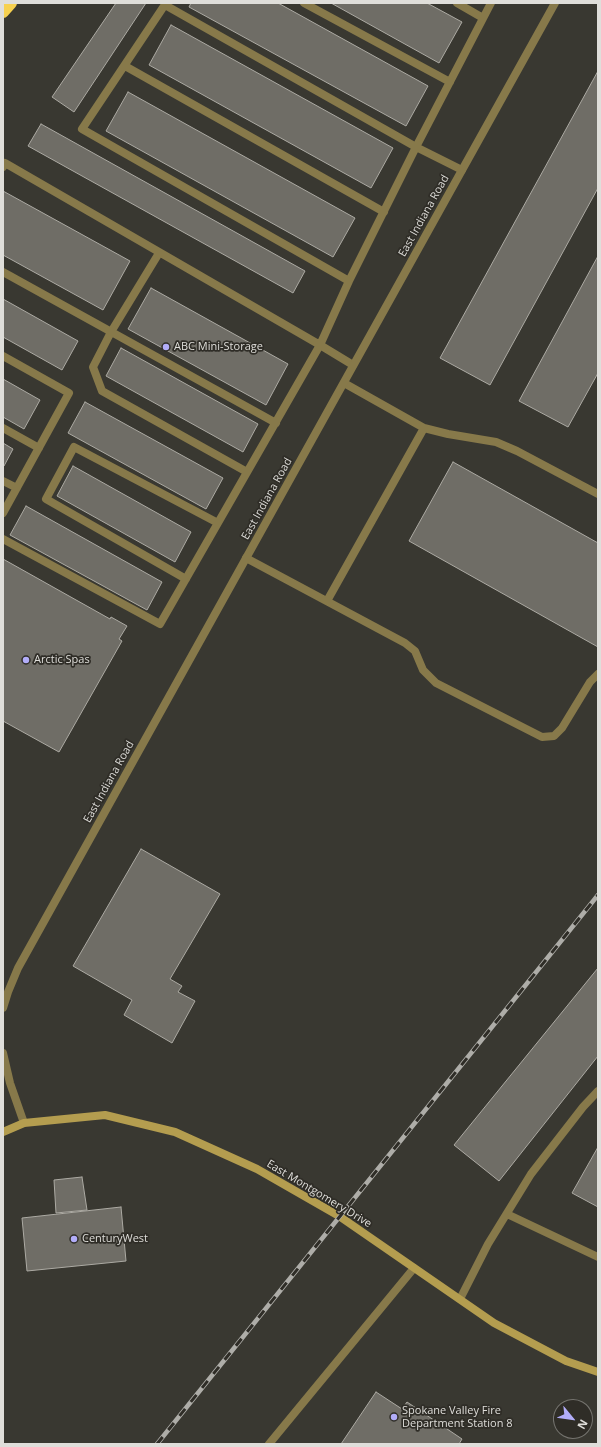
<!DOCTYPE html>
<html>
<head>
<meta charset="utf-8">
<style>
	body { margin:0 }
	#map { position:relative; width:601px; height:1447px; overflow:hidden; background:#393831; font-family:"Open Sans",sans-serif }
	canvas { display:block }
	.frame { position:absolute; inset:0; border:4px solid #dfdeda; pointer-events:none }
	.north { position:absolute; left:553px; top:1399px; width:40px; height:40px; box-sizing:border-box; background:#2f2d27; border:1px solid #75746f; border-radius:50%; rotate:119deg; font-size:11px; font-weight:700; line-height:16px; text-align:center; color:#dfdeda }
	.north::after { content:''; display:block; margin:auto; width:14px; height:18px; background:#b2adf9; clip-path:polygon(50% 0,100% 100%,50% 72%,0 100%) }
</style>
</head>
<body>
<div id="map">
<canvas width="601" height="1447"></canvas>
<div class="frame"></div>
<div class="north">N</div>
</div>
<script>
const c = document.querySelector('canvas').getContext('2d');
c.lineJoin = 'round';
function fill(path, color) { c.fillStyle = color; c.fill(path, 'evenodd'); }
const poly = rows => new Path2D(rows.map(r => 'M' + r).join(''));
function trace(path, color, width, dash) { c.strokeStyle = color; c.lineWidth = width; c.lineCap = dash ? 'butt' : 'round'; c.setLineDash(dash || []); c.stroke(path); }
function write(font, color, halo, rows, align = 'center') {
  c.font = font + ' "Open Sans",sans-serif'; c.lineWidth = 3.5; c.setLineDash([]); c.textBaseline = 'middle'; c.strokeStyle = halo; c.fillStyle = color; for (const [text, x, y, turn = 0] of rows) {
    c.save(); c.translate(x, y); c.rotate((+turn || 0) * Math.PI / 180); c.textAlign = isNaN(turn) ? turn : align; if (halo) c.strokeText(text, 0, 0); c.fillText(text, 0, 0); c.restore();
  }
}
const building = poly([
	[116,3,146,3,74,112,52,97,116,3],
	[191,3,278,3,428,86,406,126,189,7,191,3],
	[331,3,427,3,462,22,439,63,331,3],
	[171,25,393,148,371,188,149,65,171,25],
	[598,71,598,188,490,385,440,358,598,71],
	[128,92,355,218,333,257,106,131,128,92],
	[41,124,305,271,293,293,28,146,41,124],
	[3,191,130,261,103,310,3,255,3,191],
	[598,256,598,373,568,427,519,401,598,256],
	[151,288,288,364,266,405,128,329,151,288],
	[3,299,78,341,62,370,3,337,3,299],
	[121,348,258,424,243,452,106,376,121,348],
	[3,379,40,400,24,429,3,417,3,379],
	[85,402,223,478,206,509,68,433,85,402],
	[3,443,13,449,4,466,3,466,3,443],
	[453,462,598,543,598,647,409,541,453,462],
	[73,466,191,532,175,562,57,496,73,466],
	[26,506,162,582,147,610,10,535,26,506],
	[3,559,110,619,111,617,127,626,119,639,122,641,59,752,3,721,3,559],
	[141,849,220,894,170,979,182,986,178,992,195,1001,172,1043,124,1015,132,1000,73,966,141,849],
	[598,968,598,1056,499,1181,454,1145,598,968],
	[598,1147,598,1207,572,1193,598,1147],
	[82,1177,87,1210,56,1213,54,1180,82,1177],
	[121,1207,126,1261,27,1271,22,1218,121,1207],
	[376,1392,402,1409,407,1402,462,1439,459,1444,341,1444,376,1392]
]);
const lane = poly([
	[166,3,82,129,349,281],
	[304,3,450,82],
	[457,3,483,18],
	[165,5,416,147,462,170],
	[125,66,384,212],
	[3,167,5,163,320,345,160,624,3,539],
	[159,253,111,332,93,367,102,391,247,472],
	[3,272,276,423],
	[3,356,69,393,3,513],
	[353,365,320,345,349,281,416,147,491,3],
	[344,383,424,428,448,434,496,442,517,451,598,494],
	[3,428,39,448],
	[3,481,17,488],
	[246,558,405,643,415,651,423,670,436,683,542,737,554,736,562,728,590,682,598,674],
	[186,579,46,499,74,447,218,523],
	[327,601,424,428],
	[507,1214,598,1257],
	[460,1299,488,1244,531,1174,583,1107,598,1091],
	[269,1444,414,1268]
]);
const street = poly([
	[3,1008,8,992,18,968,555,3],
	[3,1053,10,1083,24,1123]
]);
const secondary = poly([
	[3,1132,24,1123,105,1115,175,1132,257,1169,339,1216,494,1323,566,1361,598,1372]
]);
const highway = poly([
	[3,12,11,3]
]);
const rail = poly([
	[157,1444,598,895]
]);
const markers = [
	[166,347,4,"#b2adf9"],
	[26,660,4,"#b2adf9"],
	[74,1239,4,"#b2adf9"],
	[394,1417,4,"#b2adf9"]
];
const streetNames = [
	["East Indiana Road",424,216,-61],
	["East Indiana Road",267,499,-61],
	["East Indiana Road",109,782,-61],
	["East Montgomery Drive",319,1194,31]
];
const poiNames = [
	["ABC Mini-Storage",174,347],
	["Arctic Spas",34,660],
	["CenturyWest",82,1239],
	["Spokane Valley Fire",402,1411],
	["Department Station 8",402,1424]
];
fill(building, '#6f6d66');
trace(building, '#acaaa3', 1);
trace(lane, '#87794a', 8);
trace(street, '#87794a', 8);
trace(secondary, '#b49d4f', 8);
trace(highway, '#f7d14f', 12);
trace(rail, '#aeada8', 4.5);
trace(rail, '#2f2d27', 3, [9]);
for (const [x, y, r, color] of markers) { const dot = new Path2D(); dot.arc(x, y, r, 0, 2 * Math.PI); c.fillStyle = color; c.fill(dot); trace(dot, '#2f2d27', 1.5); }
write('11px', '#dfdeda', '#2f2d27', streetNames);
write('11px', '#dfdeda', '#2f2d27', poiNames, 'left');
</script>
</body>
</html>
